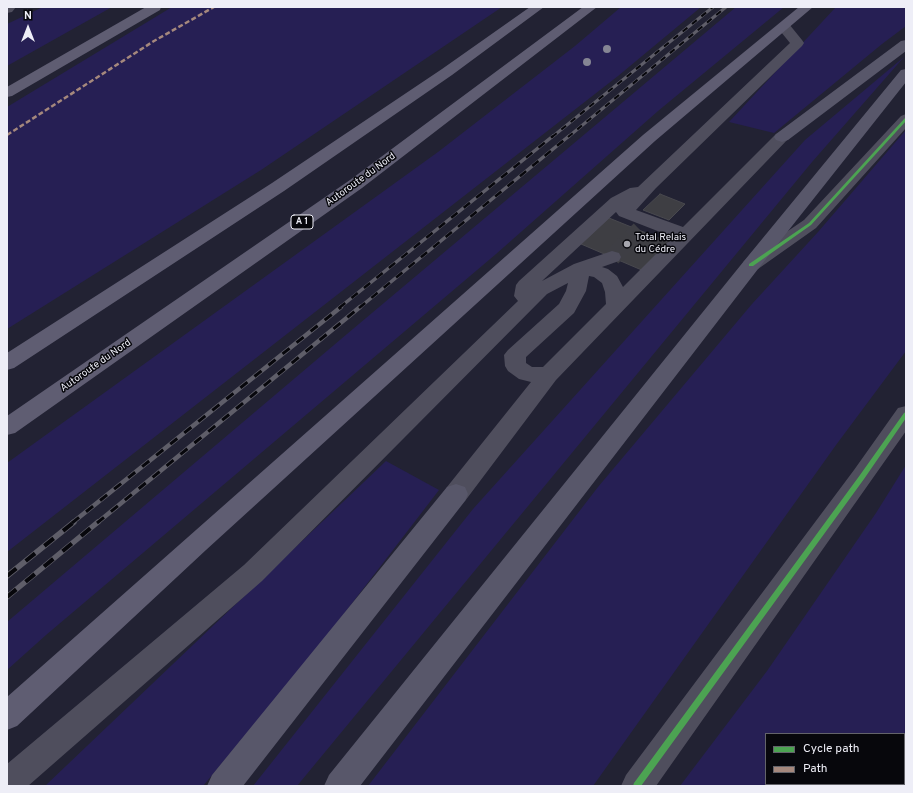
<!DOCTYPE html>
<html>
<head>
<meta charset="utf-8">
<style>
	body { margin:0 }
	#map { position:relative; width:913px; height:793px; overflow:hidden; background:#1f1f25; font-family:Overpass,sans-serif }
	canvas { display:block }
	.frame { position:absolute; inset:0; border:8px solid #eeeef7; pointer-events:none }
	.legend { position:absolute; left:765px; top:733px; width:140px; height:52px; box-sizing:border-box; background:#07070c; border:1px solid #63636a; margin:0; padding:5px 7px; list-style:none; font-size:12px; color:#eeeef7 }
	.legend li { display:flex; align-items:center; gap:8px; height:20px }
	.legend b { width:20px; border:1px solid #63636a }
	.north { position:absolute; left:8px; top:8px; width:40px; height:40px; -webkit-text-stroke:3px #07070c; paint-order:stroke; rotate:0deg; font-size:11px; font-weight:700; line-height:16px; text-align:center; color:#eeeef7 }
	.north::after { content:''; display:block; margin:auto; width:14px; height:18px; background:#eeeef7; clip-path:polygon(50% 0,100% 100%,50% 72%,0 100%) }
</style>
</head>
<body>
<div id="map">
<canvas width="913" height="793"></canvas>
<div class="frame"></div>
<ul class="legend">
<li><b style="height:5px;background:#4ca352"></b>Cycle path</li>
<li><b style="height:5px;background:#a5887d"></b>Path</li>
</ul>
<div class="north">N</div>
</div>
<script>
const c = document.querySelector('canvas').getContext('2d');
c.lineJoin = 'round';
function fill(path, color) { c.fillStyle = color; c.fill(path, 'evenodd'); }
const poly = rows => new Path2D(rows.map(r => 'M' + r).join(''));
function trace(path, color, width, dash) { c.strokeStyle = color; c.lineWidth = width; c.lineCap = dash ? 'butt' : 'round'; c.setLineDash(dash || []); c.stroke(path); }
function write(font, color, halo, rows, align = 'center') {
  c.font = font + ' Overpass,sans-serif'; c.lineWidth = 3; c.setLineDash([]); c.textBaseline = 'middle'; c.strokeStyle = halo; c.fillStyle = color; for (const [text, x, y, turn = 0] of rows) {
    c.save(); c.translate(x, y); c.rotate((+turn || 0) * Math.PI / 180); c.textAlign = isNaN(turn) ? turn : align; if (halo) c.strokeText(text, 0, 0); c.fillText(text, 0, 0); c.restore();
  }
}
const built = poly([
	[7,7,906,7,906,786,7,786],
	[766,734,904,734,904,784,766,784]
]);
const green = poly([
	[43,7,112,7,7,66,7,24],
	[172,7,502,7,261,170,7,329,7,107],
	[621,7,701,7,618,76,7,552,7,463,438,152,575,46],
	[736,7,784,7,658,111,496,254,46,635,7,670,7,622,347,334],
	[836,7,906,7,906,26,882,44,774,133,729,122],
	[904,57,812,162,297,786,253,786,473,509,805,140],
	[906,130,906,351,836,445,593,786,368,786,598,487,752,304,818,232],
	[386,461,439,490,320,645,203,786,45,786],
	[906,465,906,786,680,786,767,671,876,513],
	[766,734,904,734,904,784,766,784]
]);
const building = poly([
	[660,194,685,204,669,220,643,210,660,194],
	[609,218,671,243,644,271,581,244,609,218]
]);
const minorTunnel = poly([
	[612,257,640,230]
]);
const minor = poly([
	[7,7,16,7,12,12,7,13,7,7],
	[784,23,789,24,802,40,804,43,802,46,656,188,636,210,683,227,776,134,782,132,788,134,790,137,556,380,465,501,456,504,447,501,444,494,447,487,531,382,519,379,508,371,505,366,504,355,508,350,559,304,566,291,568,283,547,294,262,581,28,786,7,786,7,764,244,565,518,301,514,296,516,285,519,281,611,198,630,188,638,187,790,43,777,27,779,24,784,23],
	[616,212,619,216,673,237,623,287,617,276,608,269,602,267,619,261,621,257,619,253,612,251,574,264,542,281,616,212],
	[589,276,594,277,602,283,605,292,606,304,543,367,532,367,526,363,526,357,574,313,586,291,589,276],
	[906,114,906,128,816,228,758,269,751,271,744,269,742,265,744,261,804,220,901,116,906,114],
	[906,406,906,431,656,786,621,786,626,775,854,470,898,408,906,406]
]);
const major = poly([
	[906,40,906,51,788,140,782,142,776,140,774,137,776,134,901,41,906,40],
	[906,69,906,82,758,269,360,786,324,786,329,775,744,261,901,70,906,69],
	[456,484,465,487,468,494,465,501,243,786,207,786,212,775,447,487,456,484]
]);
const highway = poly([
	[146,7,161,7,160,10,12,96,7,97,7,87,146,7],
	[530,7,544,7,452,75,284,191,14,368,7,370,7,353,272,183,442,69,530,7],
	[583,7,597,7,362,188,15,433,7,435,7,416,350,180,583,7],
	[799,7,813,7,655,141,206,550,17,726,7,730,7,697,643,135,799,7]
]);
const railFar3 = poly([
	[552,137,713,7],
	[568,137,726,7]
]);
const railFar2 = poly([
	[339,308,553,136],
	[359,308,569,136]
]);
const railFar1 = poly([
	[72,523,341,307],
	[97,523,360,307]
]);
const rail = poly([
	[7,576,74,522],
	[7,597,98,522]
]);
const quiet = poly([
	[7,135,154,41,214,7]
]);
const cycleway = poly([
	[905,118,906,118,906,121,811,225,753,266,749,266,749,264,809,223,905,118],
	[906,412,906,418,864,479,641,786,633,786,634,783,860,475,904,413,906,412]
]);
const trees = [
	[607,49],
	[587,62]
];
const markers = [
	[627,244,4,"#a6a6ae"]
];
const shields = [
	[302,222,22]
];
const shieldNames = [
	["A 1",302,222]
];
const streetNames = [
	["Autoroute du Nord",361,180,-36],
	["Autoroute du Nord",96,366,-35]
];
const poiNames = [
	["Total Relais",635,238],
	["du Cédre",635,250]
];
fill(built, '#223');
fill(green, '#261f54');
fill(building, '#3e3e43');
trace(building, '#48484e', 1);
trace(minorTunnel, '#3e3e44', 18, [18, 9]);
fill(minor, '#4f4e5d');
fill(major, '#58576a');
fill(highway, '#5f5d72');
trace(railFar3, '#5f5e69', 3);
trace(railFar2, '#5f5e69', 3.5);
trace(railFar1, '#5f5e69', 4.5);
trace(rail, '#5f5e69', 5.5);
trace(railFar3, '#07070c', 2, [6]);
trace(railFar2, '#07070c', 2.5, [8]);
trace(railFar1, '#07070c', 3, [9]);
trace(rail, '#07070c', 4, [12]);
trace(quiet, '#a5887d', 2.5, [5, 2.5]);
fill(cycleway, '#4ca352');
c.fillStyle = '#858594';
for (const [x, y] of trees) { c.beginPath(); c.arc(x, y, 4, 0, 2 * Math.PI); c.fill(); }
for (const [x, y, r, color] of markers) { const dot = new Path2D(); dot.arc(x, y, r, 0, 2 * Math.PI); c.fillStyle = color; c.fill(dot); trace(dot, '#07070c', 1.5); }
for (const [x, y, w] of shields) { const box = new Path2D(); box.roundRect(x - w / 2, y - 7, w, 14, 3); c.fillStyle = '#07070c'; c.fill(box); trace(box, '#eeeef7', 1); }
write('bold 9px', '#eeeef7', null, shieldNames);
write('10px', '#eeeef7', '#07070c', streetNames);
write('10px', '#eeeef7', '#07070c', poiNames, 'left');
</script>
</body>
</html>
